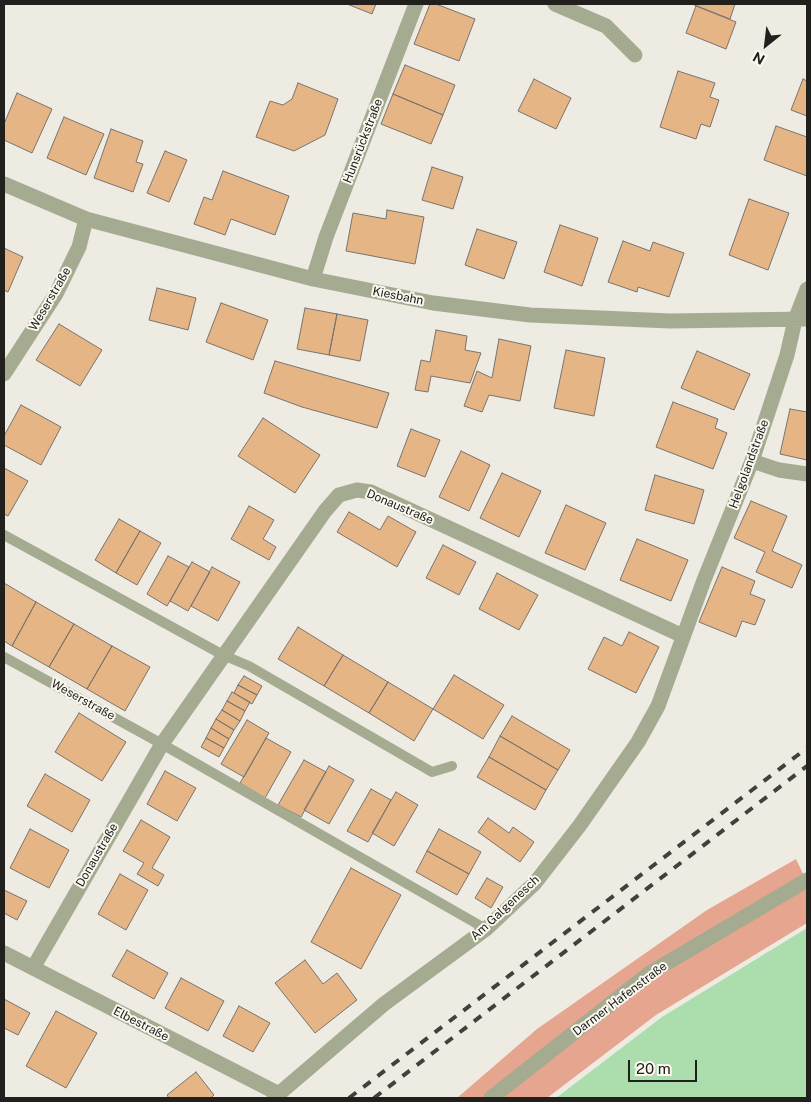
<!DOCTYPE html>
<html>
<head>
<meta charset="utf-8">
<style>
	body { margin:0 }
	#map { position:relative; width:811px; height:1102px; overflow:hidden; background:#eeebe3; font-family:"Public Sans",sans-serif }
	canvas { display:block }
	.frame { position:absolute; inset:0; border:5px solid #21201d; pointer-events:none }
	.north { position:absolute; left:741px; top:20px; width:50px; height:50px; -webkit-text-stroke:4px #fbf8f0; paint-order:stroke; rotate:209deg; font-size:14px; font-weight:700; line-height:20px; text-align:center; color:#21201d }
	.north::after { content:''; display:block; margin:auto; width:18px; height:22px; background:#21201d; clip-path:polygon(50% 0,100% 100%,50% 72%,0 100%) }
	.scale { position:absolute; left:628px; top:1060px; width:69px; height:22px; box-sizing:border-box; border:2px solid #21201d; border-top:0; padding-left:6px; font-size:15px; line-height:18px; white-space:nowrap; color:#21201d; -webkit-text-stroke:4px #fbf8f0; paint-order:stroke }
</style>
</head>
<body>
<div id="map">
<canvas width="811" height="1102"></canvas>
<div class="frame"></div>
<div class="north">N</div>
<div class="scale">20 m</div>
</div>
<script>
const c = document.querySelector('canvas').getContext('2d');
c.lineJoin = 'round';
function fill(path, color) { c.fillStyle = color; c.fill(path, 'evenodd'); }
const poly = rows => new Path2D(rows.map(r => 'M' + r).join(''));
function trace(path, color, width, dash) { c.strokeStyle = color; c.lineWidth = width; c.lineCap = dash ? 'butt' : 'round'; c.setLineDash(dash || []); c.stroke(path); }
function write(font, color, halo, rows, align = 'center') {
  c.font = font + ' "Public Sans",sans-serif'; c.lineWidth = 4; c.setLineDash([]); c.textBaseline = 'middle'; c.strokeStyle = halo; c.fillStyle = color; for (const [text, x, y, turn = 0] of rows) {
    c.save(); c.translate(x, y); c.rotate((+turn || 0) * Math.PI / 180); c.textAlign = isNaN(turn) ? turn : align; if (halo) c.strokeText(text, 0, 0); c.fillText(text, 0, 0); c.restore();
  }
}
const forest = poly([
	[796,859,807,882,807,923,656,1015,547,1098,457,1098,537,1029,707,910]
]);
const water = poly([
	[807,928,807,1098,556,1098,662,1017]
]);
const building = poly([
	[347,4,376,4,372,14,347,4],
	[430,4,436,4,475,19,459,61,414,44,430,4],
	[692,4,735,4,730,19,692,4],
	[696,6,736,22,726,49,686,33,696,6],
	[405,65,455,85,443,115,393,94,405,65],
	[678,71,715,83,710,97,719,100,710,127,701,124,696,139,660,127,678,71],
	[534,79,571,98,556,129,518,111,534,79],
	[803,79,807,81,807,116,791,110,803,79],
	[298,83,338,99,325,135,294,151,256,137,270,101,283,105,292,99,298,83],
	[17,93,52,109,32,153,4,140,4,124,17,93],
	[393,94,443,115,431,144,381,124,393,94],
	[64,117,104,134,86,175,47,158,64,117],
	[776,126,807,137,807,176,764,160,776,126],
	[111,129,143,141,136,162,143,164,133,192,94,178,111,129],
	[165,151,187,160,169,202,147,193,165,151],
	[432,167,463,177,453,209,422,200,432,167],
	[223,171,289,196,275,235,231,219,225,235,194,224,204,197,212,200,223,171],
	[749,199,789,213,768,270,729,255,749,199],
	[387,210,424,217,415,264,346,251,353,213,386,219,387,210],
	[560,225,598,238,582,286,544,272,560,225],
	[477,229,517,242,504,279,465,265,477,229],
	[623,241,650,251,653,242,684,253,669,297,638,287,637,292,608,282,623,241],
	[4,248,23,257,8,292,4,290,4,248],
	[157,288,196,298,188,330,149,320,157,288],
	[221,303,268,320,253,360,206,342,221,303],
	[305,308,337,314,329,355,297,349,305,308],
	[337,314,368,320,360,361,329,355,337,314],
	[59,324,102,350,80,386,36,360,59,324],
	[436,330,467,336,465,350,481,353,470,383,431,376,428,392,415,390,421,360,430,362,436,330],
	[499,339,531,346,520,401,489,395,482,412,464,406,477,371,492,378,499,339],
	[566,350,605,358,594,416,554,408,566,350],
	[697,351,750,374,734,410,681,388,697,351],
	[275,361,389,393,377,428,302,407,264,393,275,361],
	[673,402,718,419,715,428,727,433,713,469,656,447,673,402],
	[21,405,61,427,41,465,4,445,4,436,21,405],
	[790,409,807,412,807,460,780,454,790,409],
	[263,418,320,455,295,493,238,456,263,418],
	[411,429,440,440,425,477,397,466,411,429],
	[461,451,490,465,469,511,439,497,461,451],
	[4,468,28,481,8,516,4,514,4,468],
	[502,473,541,491,519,537,480,518,502,473],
	[655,475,704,490,694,524,645,510,655,475],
	[751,501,787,516,772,551,802,565,792,588,756,572,765,552,734,538,751,501],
	[566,505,606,523,585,570,545,553,566,505],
	[249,506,274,520,263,539,276,547,269,560,231,539,249,506],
	[349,512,380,530,388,516,416,532,397,567,337,532,349,512],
	[119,519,140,531,116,573,95,560,119,519],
	[140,531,161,543,137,585,116,573,140,531],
	[637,539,688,560,671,601,620,580,637,539],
	[443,545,476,562,459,595,426,578,443,545],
	[168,556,189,567,167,606,147,594,168,556],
	[192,562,210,572,188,611,170,601,192,562],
	[212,567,240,582,218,621,191,606,212,567],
	[722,567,755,581,750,594,765,600,755,625,742,621,736,637,699,622,722,567],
	[497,573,538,595,519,630,479,609,497,573],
	[4,583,36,602,12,646,4,641,4,583],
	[36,602,74,624,49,667,12,646,36,602],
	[74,624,112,646,87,689,49,667,74,624],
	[298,627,343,655,324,686,278,659,298,627],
	[629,632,659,647,636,693,588,669,604,637,622,646,629,632],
	[112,646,150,667,125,711,87,689,112,646],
	[343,655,388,682,369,713,324,686,343,655],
	[454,675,504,705,483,739,433,709,454,675],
	[244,676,262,686,257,695,238,685,244,676],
	[388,682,433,709,414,741,369,713,388,682],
	[238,685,257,695,252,704,234,693,238,685],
	[232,692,250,702,245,711,227,701,232,692],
	[227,701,245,711,240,721,222,710,227,701],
	[222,710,240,721,234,730,216,719,222,710],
	[79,713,126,742,102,781,55,752,79,713],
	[512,716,570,750,558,770,500,736,512,716],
	[216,719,234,730,229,739,211,728,216,719],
	[247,720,269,733,244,777,221,764,247,720],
	[211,728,229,739,224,748,206,738,211,728],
	[500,736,558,770,546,790,489,757,500,736],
	[206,738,224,748,219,757,201,747,206,738],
	[266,738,291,752,265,798,240,783,266,738],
	[489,757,546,790,535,810,477,777,489,757],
	[304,760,326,772,301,817,278,805,304,760],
	[329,766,354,780,329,824,304,810,329,766],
	[165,771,196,788,177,821,147,804,165,771],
	[45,774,90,800,72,832,27,806,45,774],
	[371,789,391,800,368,842,347,831,371,789],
	[396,792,418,805,394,846,372,833,396,792],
	[488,818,509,833,513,827,534,842,520,862,478,832,488,818],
	[141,820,170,837,152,868,164,875,158,886,137,874,144,863,123,851,141,820],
	[30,829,69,850,49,888,10,868,30,829],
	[439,829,481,852,469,874,427,851,439,829],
	[427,851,469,874,457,895,416,872,427,851],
	[351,868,401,895,361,969,311,942,351,868],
	[120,874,148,890,126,930,98,914,120,874],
	[487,878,503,887,491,908,475,898,487,878],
	[4,890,27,901,17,920,4,913,4,890],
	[127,950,168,973,154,999,112,976,127,950],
	[305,960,323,984,337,973,357,1000,315,1033,275,983,305,960],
	[181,978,224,1001,208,1031,165,1008,181,978],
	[4,999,30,1013,18,1035,4,1028,4,999],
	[239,1006,270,1023,253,1052,223,1036,239,1006],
	[56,1011,97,1033,66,1088,26,1066,56,1011],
	[196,1072,214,1095,211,1098,169,1098,167,1095,196,1072]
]);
const service = poly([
	[4,535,223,655,249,666,432,772,452,766],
	[4,657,162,744,486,929]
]);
const minor = poly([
	[555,4,606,26,635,55],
	[4,184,86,219,313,279,433,303,530,315,670,321,807,319],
	[313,279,326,237,416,4],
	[4,374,56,294,79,247,86,219],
	[752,461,779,470,807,474],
	[4,953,279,1094],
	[33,968,162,744,325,511,339,495,357,490,371,492,683,636],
	[274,1098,384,1004,486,929,535,883,580,825,638,742,658,706,704,580,752,461,787,355,795,320,807,289],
	[491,1098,650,973,807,880]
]);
const rail = poly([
	[349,1098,807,748],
	[374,1098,807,766]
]);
const streetNames = [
	["Hunsrückstraße",363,141,-69],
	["Kiesbahn",398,296,11],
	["Weserstraße",50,299,-60],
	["Helgolandstraße",749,464,-70],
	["Donaustraße",400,507,23],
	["Weserstraße",83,700,29],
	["Donaustraße",97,855,-60],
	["Am Galgenesch",505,908,-43],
	["Darmer Hafenstraße",620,999,-37],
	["Elbestraße",141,1024,27]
];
fill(forest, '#e6a58f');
fill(water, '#acddad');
fill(building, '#e5b585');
trace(building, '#79736d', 1);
trace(service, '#a5ab91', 10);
trace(minor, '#a5ab91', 15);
trace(rail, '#42403c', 4, [9, 9]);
write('12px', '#21201d', '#fbf8f0', streetNames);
</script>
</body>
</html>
